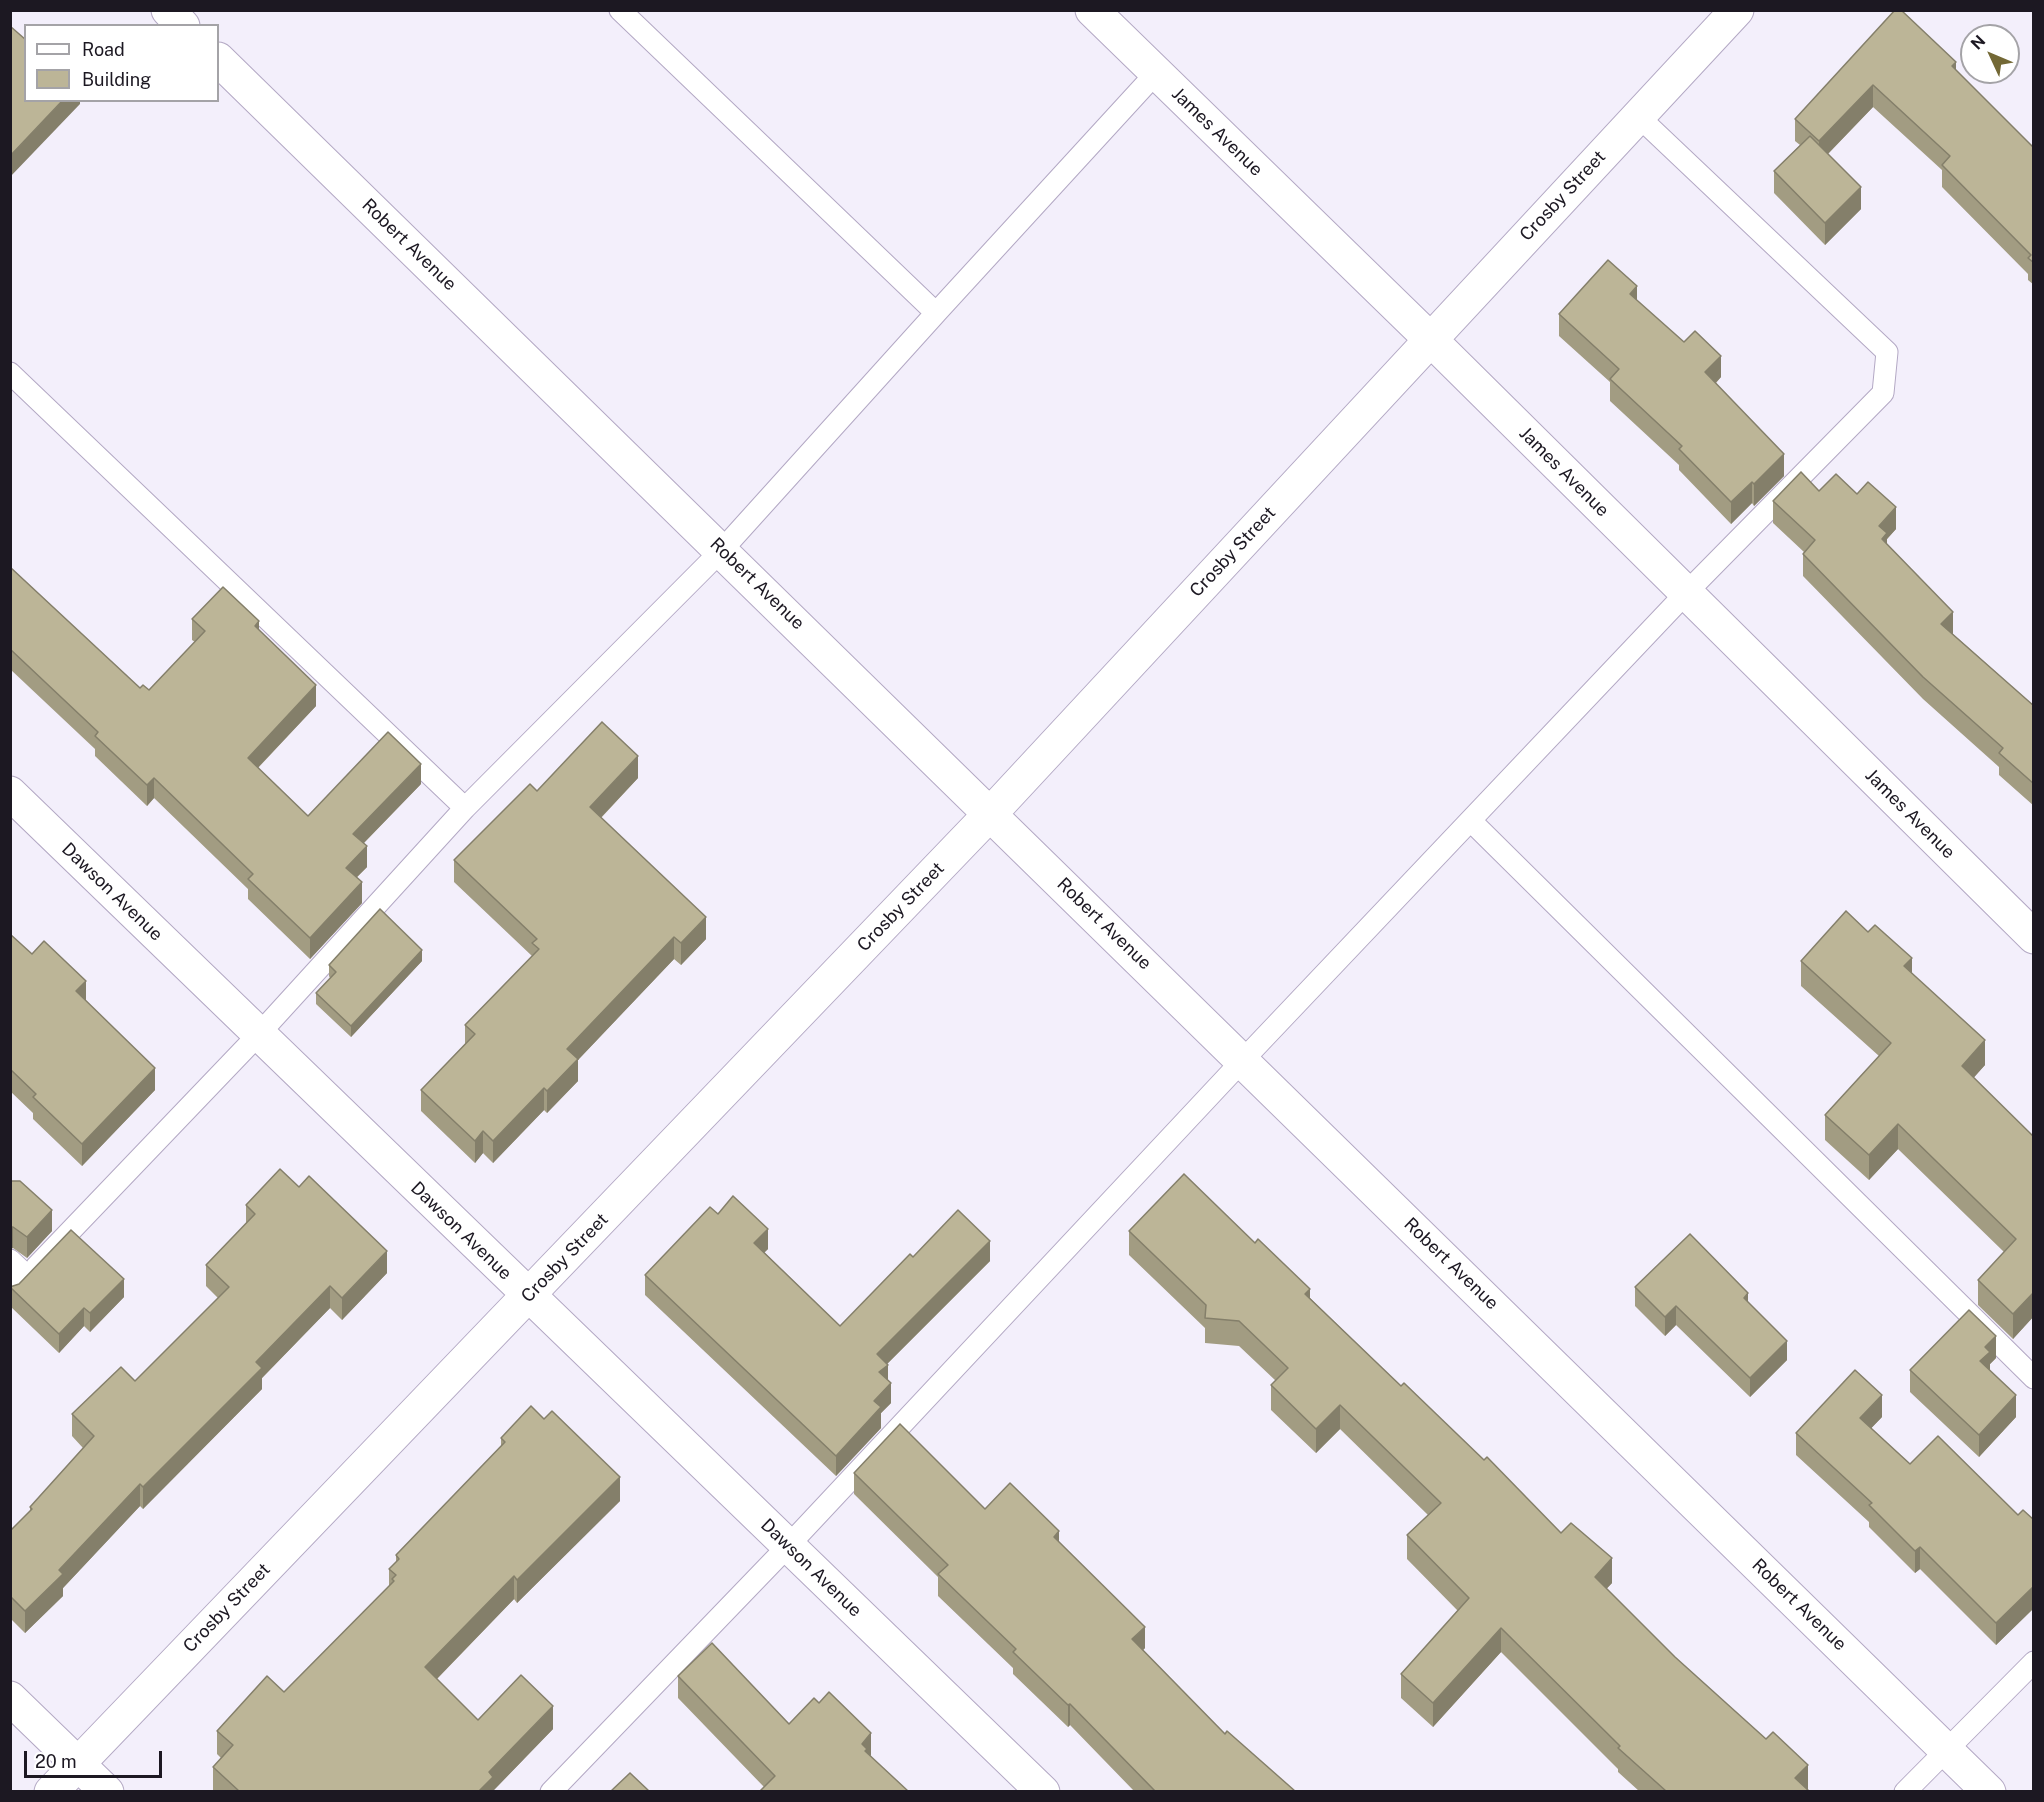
<!DOCTYPE html>
<html>
<head>
<meta charset="utf-8">
<style>
	body { margin:0 }
	#map { position:relative; width:2044px; height:1802px; overflow:hidden; background:#f3effb; font-family:"Public Sans",sans-serif }
	canvas { display:block }
	.frame { position:absolute; inset:0; border:12px solid #1c1822; pointer-events:none }
	.legend { position:absolute; left:24px; top:24px; width:195px; height:78px; box-sizing:border-box; background:#fff; border:2px solid #a4a3a7; margin:0; padding:8px 10px; list-style:none; font-size:18px; color:#1c1822 }
	.legend li { display:flex; align-items:center; gap:12px; height:30px }
	.legend b { width:30px; border:2px solid #a4a3a7 }
	.north { position:absolute; left:1960px; top:24px; width:60px; height:60px; box-sizing:border-box; background:#fff; border:2px solid #a4a3a7; border-radius:50%; rotate:314deg; font-size:16px; font-weight:700; line-height:24px; text-align:center; color:#1c1822 }
	.north::after { content:''; display:block; margin:auto; width:21px; height:27px; background:#736835; clip-path:polygon(50% 0,100% 100%,50% 72%,0 100%) }
	.scale { position:absolute; left:24px; top:1751px; width:138px; height:27px; box-sizing:border-box; border:3px solid #1c1822; border-top:0; padding-left:8px; font-size:18px; line-height:21px; white-space:nowrap; color:#1c1822; -webkit-text-stroke:4px #fff; paint-order:stroke }
</style>
</head>
<body>
<div id="map">
<canvas width="2044" height="1802"></canvas>
<div class="frame"></div>
<ul class="legend">
<li><b style="height:8px;background:#fff"></b>Road</li>
<li><b style="height:16px;background:#bcb597"></b>Building</li>
</ul>
<div class="north">N</div>
<div class="scale">20 m</div>
</div>
<script>
const c = document.querySelector('canvas').getContext('2d');
c.lineJoin = 'round';
const poly = rows => new Path2D(rows.map(r => 'M' + r).join(''));
function trace(path, color, width, dash) { c.strokeStyle = color; c.lineWidth = width; c.lineCap = dash ? 'butt' : 'round'; c.setLineDash(dash || []); c.stroke(path); }
function fill(path, color) { c.fillStyle = color; c.fill(path, 'evenodd'); }
function write(font, color, halo, rows, align = 'center') {
  c.font = font + ' "Public Sans",sans-serif'; c.lineWidth = 4.5; c.setLineDash([]); c.textBaseline = 'middle'; c.strokeStyle = halo; c.fillStyle = color; for (const [text, x, y, turn = 0] of rows) {
    c.save(); c.translate(x, y); c.rotate((+turn || 0) * Math.PI / 180); c.textAlign = isNaN(turn) ? turn : align; if (halo) c.strokeText(text, 0, 0); c.fillText(text, 0, 0); c.restore();
  }
}
const service = poly([
	[936,313,1156,73],
	[10,373,465,808,722,550,936,313,620,10],
	[1471,821,2034,1378],
	[10,1260,27,1276,10,1293],
	[36,1267,259,1034,465,808],
	[551,1792,788,1546,1243,1060,1686,593,1883,393,1887,352,1638,116],
	[1905,1792,2034,1662]
]);
const minor = poly([
	[168,10,183,26],
	[1092,10,1430,339,2034,937],
	[218,59,1989,1792],
	[10,793,1043,1792],
	[51,1792,991,813,1737,10]
]);
const tertiary = poly([
	[10,1698,107,1792]
]);
const wall = poly([
	[1895,10,1956,70,2034,148,2034,285,2028,280,2028,274,1942,187,1942,170,1873,107,1828,154,1861,209,1825,245,1774,193,1774,171,1800,145,1795,141,1795,119],
	[1637,301,1721,377,1716,383,1784,476,1754,506,1752,503,1731,524,1679,470,1679,465,1610,401,1610,382,1559,336,1559,314],
	[1819,491,1896,529,1887,539,1887,544,1953,634,2034,706,2034,806,1999,775,1999,767,1923,699,1803,576,1803,554,1804,552,1773,523,1773,501],
	[10,567,140,688,149,690,195,642,192,640,192,619,259,631,316,706,258,768,308,816,421,784,364,843,367,867,357,877,362,903,310,959,248,899,248,889,154,798,147,806,95,756,95,749,10,669],
	[638,778,601,818,706,939,681,965,674,959,578,1060,578,1081,547,1113,544,1110,493,1163,483,1153,475,1163,421,1111,421,1090,465,1044,465,1025,532,956,454,882,454,860,537,791],
	[10,934,32,954,86,1001,155,1090,82,1166,33,1119,33,1113,10,1091],
	[422,961,351,1037,316,1004,316,993,330,978,329,976,329,965],
	[1801,961,1912,973,1985,1065,1973,1078,2034,1137,2034,1316,2013,1339,1978,1305,1978,1280,2004,1252,1898,1149,1869,1180,1825,1140,1825,1115,1879,1056,1801,986],
	[10,1181,52,1231,27,1258,13,1248,10,1249],
	[246,1205,387,1273,342,1320,330,1308,262,1378,262,1389,143,1509,140,1506,63,1588,63,1596,25,1633,10,1618,10,1531,30,1512,30,1507,83,1448,72,1436,72,1414,135,1381,218,1298,206,1286,206,1265,246,1224],
	[718,1214,768,1249,764,1252,840,1326,913,1257,990,1261,887,1364,888,1380,891,1403,881,1413,881,1428,836,1476,645,1295,645,1275],
	[1129,1231,1310,1298,1401,1386,1484,1460,1612,1583,1606,1589,1809,1791,1639,1791,1618,1772,1618,1769,1501,1652,1433,1727,1401,1698,1401,1674,1458,1611,1407,1559,1407,1535,1428,1515,1340,1429,1316,1453,1271,1410,1271,1385,1276,1381,1239,1346,1205,1343,1205,1328,1129,1255],
	[10,1287,124,1297,90,1332,84,1326,59,1353,10,1306],
	[1635,1287,1748,1302,1787,1360,1750,1397,1676,1325,1665,1336,1635,1306],
	[1996,1358,1990,1364,1990,1371,2016,1417,1979,1457,1910,1392,1910,1370],
	[1882,1417,1871,1428,1910,1464,2018,1515,2034,1520,2034,1608,1996,1645,1920,1569,1915,1573,1869,1527,1869,1522,1796,1455,1796,1433],
	[501,1438,620,1501,517,1603,514,1599,437,1679,478,1720,553,1729,493,1791,213,1791,213,1767,221,1758,217,1754,217,1731,284,1692,389,1586,389,1569,396,1562,396,1555,501,1446],
	[854,1473,985,1509,1059,1543,1145,1648,1143,1650,1225,1734,1295,1791,1134,1791,1070,1725,1068,1727,1013,1674,1013,1668,938,1596,938,1577,854,1494],
	[678,1676,789,1724,871,1755,870,1757,764,1787,678,1698]
]);
const shadedWall = poly([
	[1956,62,1956,84,1952,66],
	[1873,85,1873,107,1819,163,1819,141],
	[63,100,80,100,80,104,10,177,10,156],
	[1861,187,1861,209,1825,245,1825,223],
	[1637,286,1637,308,1630,294],
	[1721,356,1721,377,1705,394,1705,372],
	[1784,454,1784,476,1754,506,1754,484],
	[1752,482,1752,503,1731,524,1731,502],
	[1896,507,1896,529,1887,539,1887,555,1882,561,1879,526],
	[1953,612,1953,634,1941,646,1941,624],
	[259,621,259,642,255,626],
	[316,685,316,706,248,778,248,758],
	[638,756,638,778,590,829,590,807],
	[421,764,421,784,353,854,353,834],
	[154,778,154,798,147,806,147,785],
	[367,846,367,867,346,888,346,868],
	[362,882,362,903,310,959,310,938],
	[706,917,706,939,681,965,681,943],
	[674,937,674,959,578,1060,578,1081,547,1113,547,1091,567,1049],
	[422,950,422,961,351,1037,351,1026],
	[1912,958,1912,983,1904,966],
	[86,981,86,1003,76,991],
	[1985,1040,1985,1065,1962,1091,1962,1066],
	[155,1068,155,1090,82,1166,82,1144],
	[544,1088,544,1110,493,1163,493,1141],
	[1898,1124,1898,1149,1869,1180,1869,1155],
	[483,1131,483,1153,475,1163,475,1141],
	[52,1210,52,1231,27,1258,27,1237],
	[10,1227,13,1227,13,1248,10,1249],
	[768,1229,768,1249,754,1263,754,1243],
	[990,1241,990,1261,877,1374,877,1354],
	[387,1251,387,1273,342,1320,342,1298],
	[124,1279,124,1297,90,1332,90,1313],
	[330,1286,330,1308,262,1378,262,1389,143,1509,143,1487,256,1362],
	[1310,1289,1310,1313,1305,1294],
	[2034,1292,2034,1316,2013,1339,2013,1314],
	[1748,1293,1748,1312,1744,1298],
	[1676,1306,1676,1325,1665,1336,1665,1317],
	[84,1308,84,1326,59,1353,59,1334],
	[1996,1336,1996,1358,1990,1364,1990,1374,1980,1361,1985,1347],
	[1787,1341,1787,1360,1750,1397,1750,1378],
	[888,1365,888,1385,879,1372],
	[891,1383,891,1403,881,1413,881,1428,836,1476,836,1456,874,1401],
	[1882,1395,1882,1417,1860,1440,1860,1418],
	[2016,1395,2016,1417,1979,1457,1979,1435],
	[1340,1405,1340,1429,1316,1453,1316,1429],
	[620,1477,620,1501,517,1603,517,1580],
	[140,1484,140,1506,63,1588,63,1596,25,1633,25,1611,59,1570],
	[1059,1531,1059,1553,1054,1537],
	[1920,1547,1920,1569,1915,1573,1915,1551],
	[1612,1558,1612,1583,1595,1601,1595,1577],
	[514,1576,514,1599,425,1691,425,1667],
	[2034,1586,2034,1608,1996,1645,1996,1623],
	[1145,1627,1145,1648,1132,1661,1132,1639],
	[1501,1628,1501,1652,1433,1727,1433,1703],
	[1070,1704,1070,1725,1068,1727,1068,1705],
	[553,1706,553,1729,493,1791,479,1791,489,1772],
	[871,1733,871,1755,867,1760,862,1744],
	[1808,1765,1808,1789,1806,1791,1795,1778]
]);
const building = poly([
	[1895,10,1901,10,1956,62,1952,66,2034,148,2034,263,2028,258,2031,255,1942,165,1950,156,1873,85,1819,141,1795,119,1895,10],
	[10,26,26,40,26,100,63,100,10,156,10,26],
	[1810,136,1861,187,1825,223,1774,171,1810,136],
	[1608,260,1637,286,1630,294,1684,342,1695,331,1721,356,1705,372,1784,454,1754,484,1752,482,1731,502,1679,449,1682,446,1610,379,1619,369,1559,314,1608,260],
	[1801,472,1819,491,1836,474,1857,494,1868,482,1896,507,1879,526,1887,533,1882,539,1953,612,1941,624,2034,706,2034,784,1999,753,2003,748,1923,677,1803,554,1815,540,1773,501,1801,472],
	[10,567,140,688,143,685,149,690,205,631,192,619,223,587,259,621,255,626,316,685,248,758,308,816,388,732,421,764,353,834,367,846,346,868,362,882,310,938,248,879,253,874,154,778,147,785,95,736,98,732,10,649,10,567],
	[602,722,638,756,590,807,706,917,681,943,674,937,567,1049,578,1059,547,1091,544,1088,493,1141,483,1131,475,1141,421,1090,475,1034,465,1025,539,949,532,943,537,939,454,860,530,784,537,791,602,722],
	[380,909,422,950,351,1026,316,993,336,972,329,965,380,909],
	[1846,911,1868,932,1875,925,1912,958,1904,966,1985,1040,1962,1066,2034,1137,2034,1292,2013,1314,1978,1280,2016,1239,1898,1124,1869,1155,1825,1115,1891,1043,1801,961,1846,911],
	[10,934,32,954,44,941,86,981,76,991,155,1068,82,1144,33,1097,36,1094,10,1069,10,934],
	[280,1169,299,1187,309,1176,387,1251,342,1298,330,1286,256,1362,262,1368,143,1487,140,1484,59,1570,63,1574,25,1611,10,1596,10,1531,32,1509,30,1507,94,1436,72,1414,121,1367,135,1381,229,1287,206,1265,255,1214,246,1205,280,1169],
	[1184,1174,1255,1243,1258,1239,1310,1289,1305,1294,1401,1386,1404,1383,1484,1460,1487,1457,1561,1533,1571,1523,1612,1558,1595,1577,1675,1657,1766,1739,1773,1732,1808,1765,1795,1778,1809,1791,1666,1791,1618,1748,1620,1746,1501,1628,1433,1703,1401,1674,1469,1598,1407,1535,1441,1503,1340,1405,1316,1429,1271,1385,1288,1368,1239,1321,1205,1318,1206,1305,1129,1231,1184,1174],
	[10,1181,20,1181,52,1210,27,1237,13,1227,10,1227,10,1181],
	[733,1196,768,1229,754,1243,840,1326,910,1254,913,1257,958,1210,990,1241,877,1354,888,1365,879,1372,891,1383,874,1401,881,1407,836,1456,645,1275,710,1207,718,1214,733,1196],
	[71,1230,124,1279,90,1313,84,1308,59,1334,10,1287,19,1284,71,1230],
	[1690,1234,1748,1293,1744,1298,1787,1341,1750,1378,1676,1306,1665,1317,1635,1287,1690,1234],
	[1969,1310,1996,1336,1985,1347,1990,1352,1980,1361,2016,1395,1979,1435,1910,1370,1969,1310],
	[1855,1370,1882,1395,1860,1418,1910,1464,1938,1436,2018,1515,2023,1510,2034,1520,2034,1586,1996,1623,1920,1547,1915,1551,1869,1505,1872,1503,1796,1433,1855,1370],
	[531,1406,544,1419,552,1411,620,1477,517,1580,514,1576,425,1667,478,1720,521,1675,553,1706,489,1772,493,1777,479,1791,239,1791,213,1767,233,1745,217,1731,267,1676,284,1692,394,1581,392,1579,396,1575,389,1569,399,1559,396,1555,505,1442,501,1438,531,1406],
	[900,1424,985,1509,1010,1483,1059,1531,1054,1537,1145,1627,1132,1639,1225,1734,1227,1731,1295,1791,1155,1791,1070,1704,1068,1705,1013,1652,1016,1649,938,1574,948,1565,854,1473,900,1424],
	[712,1643,789,1724,814,1698,819,1703,829,1692,871,1733,862,1744,867,1749,865,1751,908,1791,760,1791,775,1776,678,1676,712,1643],
	[630,1773,649,1791,611,1791,630,1773]
]);
const streetNames = [
	["James Avenue",1217,132,44],
	["Crosby Street",1563,196,-47],
	["Robert Avenue",409,245,44],
	["James Avenue",1564,472,45],
	["Crosby Street",1233,552,-47],
	["Robert Avenue",757,584,44],
	["James Avenue",1910,814,45],
	["Dawson Avenue",112,892,44],
	["Crosby Street",901,907,-46],
	["Robert Avenue",1104,924,44],
	["Dawson Avenue",461,1231,44],
	["Crosby Street",565,1258,-46],
	["Robert Avenue",1451,1264,44],
	["Dawson Avenue",811,1568,44],
	["Robert Avenue",1799,1605,44],
	["Crosby Street",227,1608,-46]
];
trace(service, '#b3a8c4', 23);
trace(minor, '#b3a8c4', 35);
trace(tertiary, '#b3a8c4', 35);
trace(service, '#fff', 21);
trace(minor, '#fff', 33);
trace(tertiary, '#fff', 33);
fill(wall, '#a29c82');
fill(shadedWall, '#847f6a');
fill(building, '#bcb597');
trace(building, '#847f6a', 1.5);
write('18px', '#1c1822', '#fff', streetNames);
</script>
</body>
</html>
